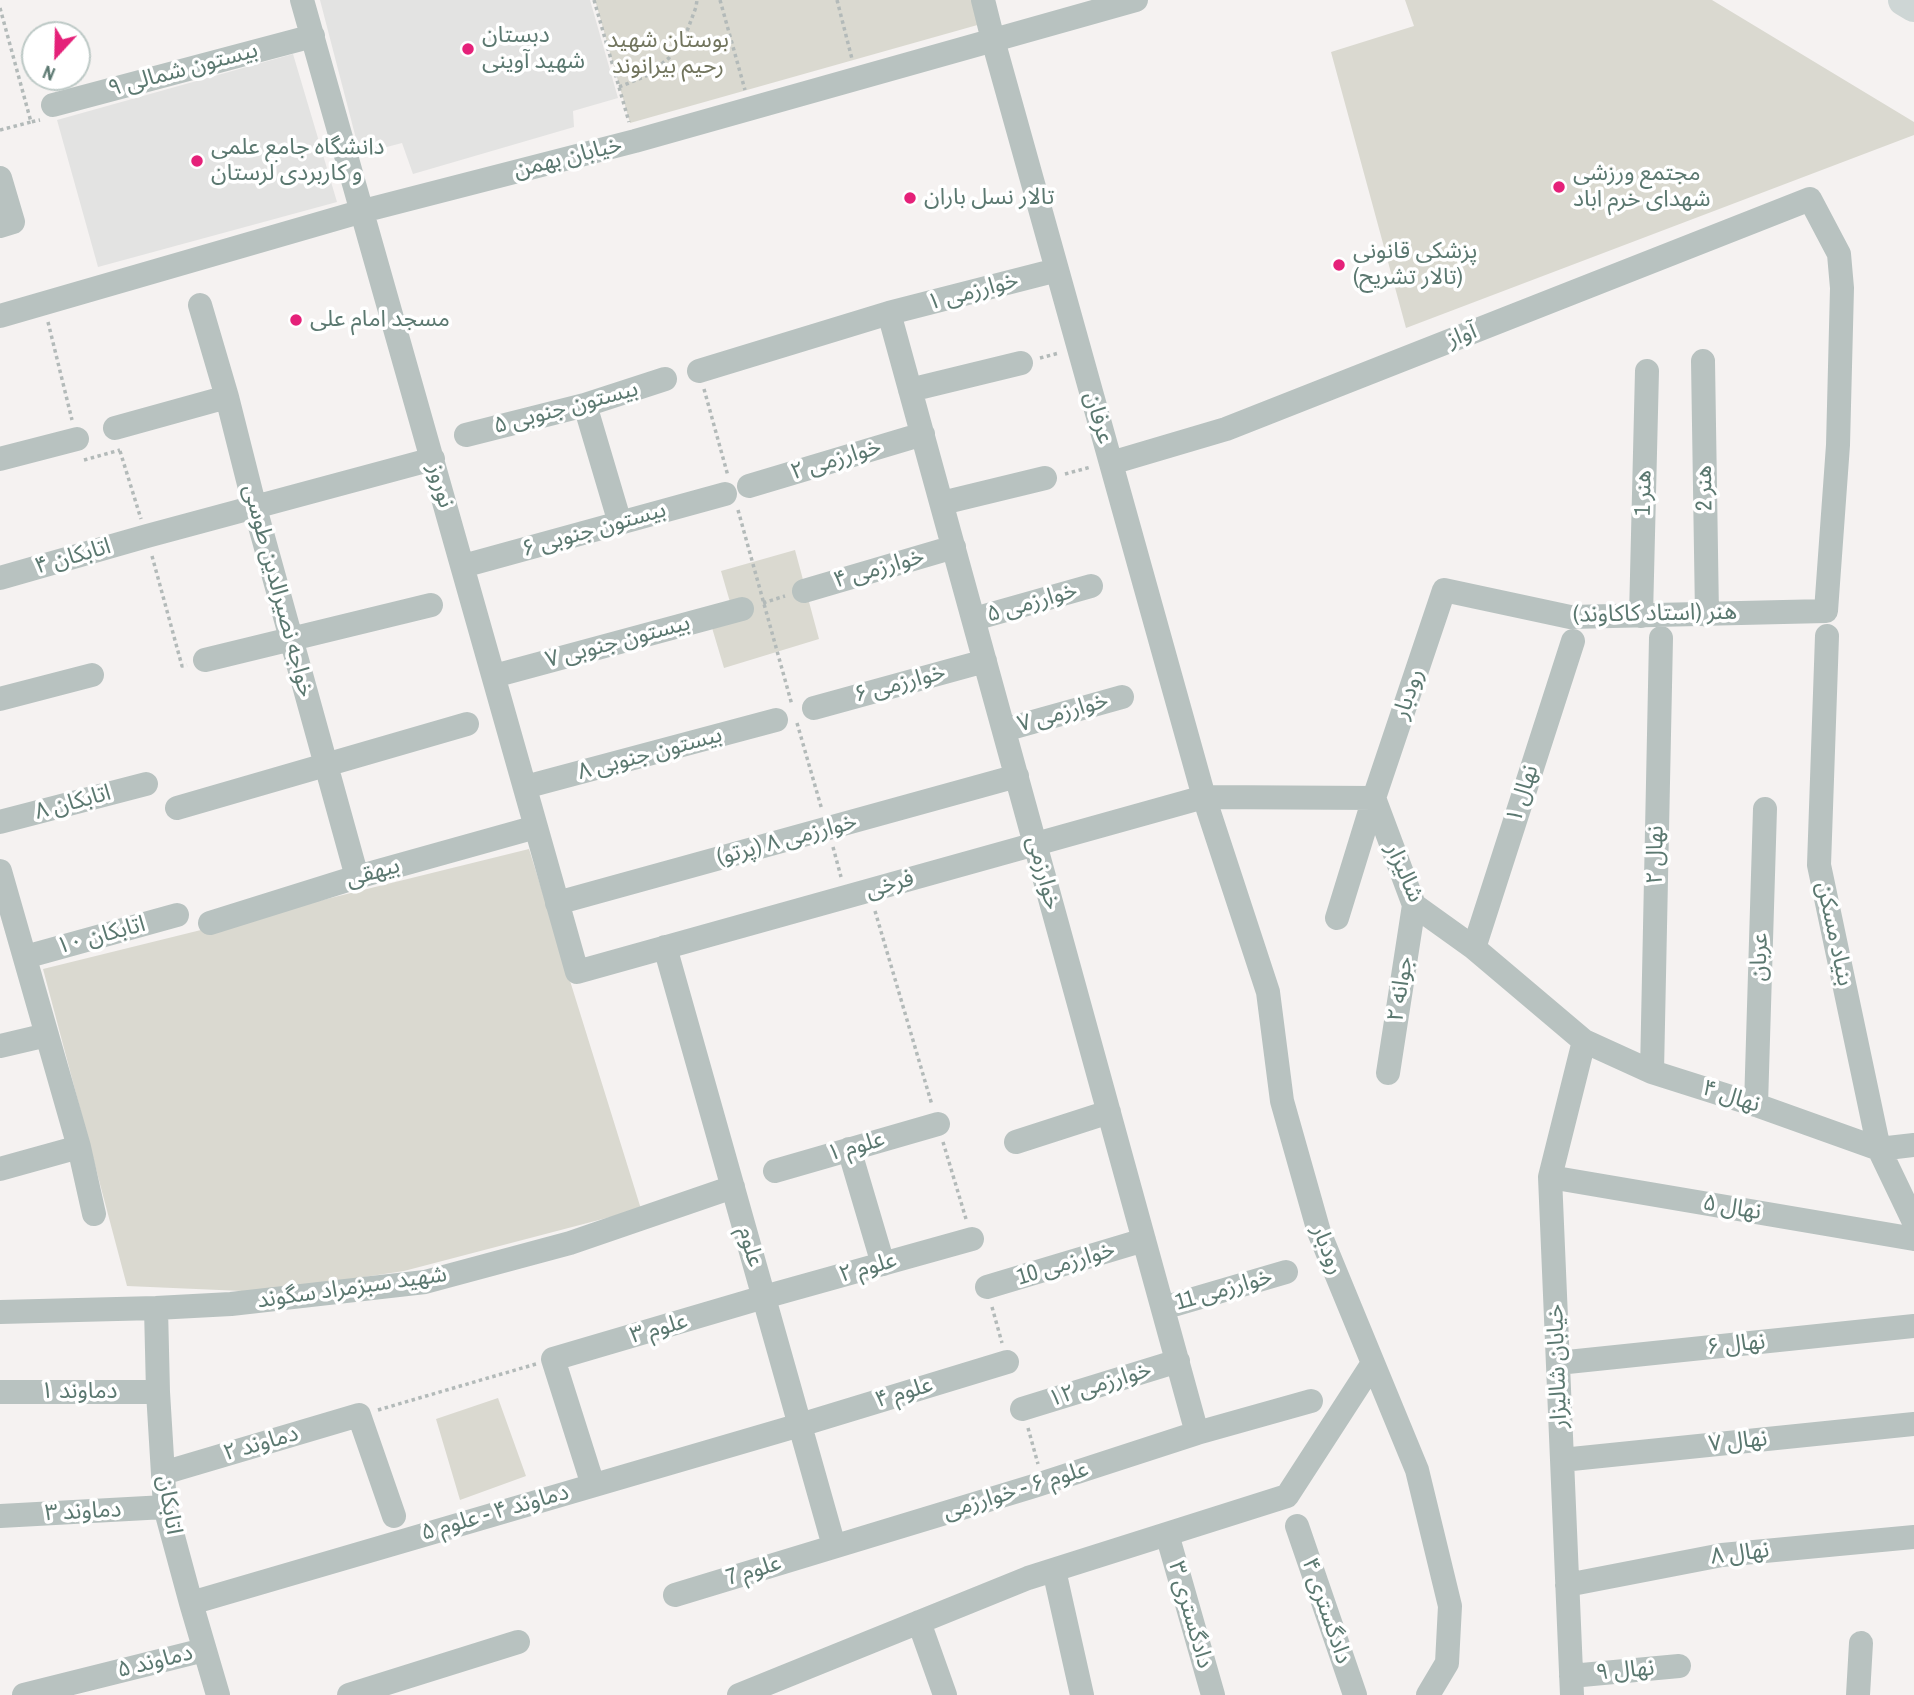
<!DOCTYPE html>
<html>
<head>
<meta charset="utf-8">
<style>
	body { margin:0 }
	#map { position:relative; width:1914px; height:1695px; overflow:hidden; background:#f5f2f1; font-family:"Archivo Narrow",sans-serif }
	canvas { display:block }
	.north { position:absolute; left:21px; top:21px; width:70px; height:70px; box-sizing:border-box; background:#fff; border:2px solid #bdc9c6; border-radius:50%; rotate:202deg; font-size:19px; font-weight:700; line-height:28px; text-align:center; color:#5b7870 }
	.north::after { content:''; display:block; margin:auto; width:24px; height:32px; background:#e52179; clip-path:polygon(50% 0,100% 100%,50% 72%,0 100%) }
</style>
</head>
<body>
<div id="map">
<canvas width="1914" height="1695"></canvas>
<div class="north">N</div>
</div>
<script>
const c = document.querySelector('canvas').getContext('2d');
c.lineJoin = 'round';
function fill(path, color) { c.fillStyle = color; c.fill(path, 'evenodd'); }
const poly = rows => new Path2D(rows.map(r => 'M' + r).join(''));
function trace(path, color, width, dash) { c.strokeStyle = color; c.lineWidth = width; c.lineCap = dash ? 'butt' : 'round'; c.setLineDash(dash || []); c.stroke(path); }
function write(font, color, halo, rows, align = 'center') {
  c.font = font + ' "Archivo Narrow","Noto Sans Arabic",sans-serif'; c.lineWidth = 7; c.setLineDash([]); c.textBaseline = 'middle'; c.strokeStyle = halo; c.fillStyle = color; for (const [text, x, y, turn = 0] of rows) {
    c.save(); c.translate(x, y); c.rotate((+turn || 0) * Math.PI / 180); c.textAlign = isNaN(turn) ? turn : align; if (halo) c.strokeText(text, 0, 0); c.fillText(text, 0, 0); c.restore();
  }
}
const built = poly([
	[320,0,590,0,618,98,573,111,574,127,413,174,402,143,360,154],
	[293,54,337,202,98,267,57,120]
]);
const green = poly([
	[595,0,975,0,981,24,630,123],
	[1405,0,1712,0,1914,122,1914,135,1406,328,1331,52,1414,26],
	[795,550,819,639,724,668,707,611,730,602,721,571],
	[529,849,641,1209,404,1271,265,1292,127,1286,43,969],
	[498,1398,526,1476,460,1500,436,1419]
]);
const path = poly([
	[594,0,629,122],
	[720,0,745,90],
	[837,0,852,59],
	[0,8,31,122,40,120],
	[619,87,646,76,669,58,686,34,696,7,697,0],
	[0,130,31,122],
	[48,322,72,420],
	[1040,358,1059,353],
	[704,389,728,476],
	[120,451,141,519],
	[84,460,120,450],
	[1065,474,1091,467],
	[738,510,792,705],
	[152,556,182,666,187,665],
	[763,603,785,596],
	[797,723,822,810],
	[833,847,841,877],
	[875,911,932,1105],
	[943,1142,966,1219],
	[992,1307,1002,1343],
	[378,1410,536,1364],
	[1028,1428,1038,1464]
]);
const minor = poly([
	[302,0,577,972,1204,797,1374,798,1414,905,1474,948,1584,1041,1652,1072,1756,1105,1879,1149,1914,1145],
	[983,0,993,40,1204,797,1268,992,1282,1101,1319,1232,1417,1470,1450,1606,1447,1663,1428,1695],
	[53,105,313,36],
	[0,178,13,222,0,226],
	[200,305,227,397,255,508,357,877],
	[889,313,1197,1433],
	[0,316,363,211,635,141,1136,0],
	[1703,361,1707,615],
	[699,371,889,313,1057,270],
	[910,390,1021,363],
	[585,405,620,523],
	[115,428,227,397],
	[466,435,585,405,665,379],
	[0,459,77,439],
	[1111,463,1226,429,1810,199,1839,254,1842,288,1838,445,1826,611,1570,617,1444,590,1374,798,1337,918],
	[749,486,923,434],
	[942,503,1045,478],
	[463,566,725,494],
	[0,578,147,536,433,459],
	[804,591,954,547],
	[1641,616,1647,371],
	[974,619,1091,586],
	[1827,636,1819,865,1879,1149,1914,1222],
	[205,660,431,605],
	[494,676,742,609],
	[0,699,92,675],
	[814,708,985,661],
	[1004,730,1122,697],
	[525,787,776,720],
	[177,808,467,724],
	[0,822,146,784],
	[0,871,79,1147,94,1214],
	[557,903,1017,776],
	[210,923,357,877,536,827],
	[665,947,834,1546],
	[1474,948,1573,641],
	[25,957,177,915],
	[0,1046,47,1035],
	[1652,1072,1661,638],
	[1388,1073,1414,905],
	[1756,1105,1765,809],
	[1016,1142,1109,1112],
	[849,1149,883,1264],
	[0,1169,79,1147],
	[775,1171,938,1124],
	[1550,1177,1914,1239],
	[987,1287,1144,1240],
	[156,1308,158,1392,165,1507,191,1603,218,1695],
	[1163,1308,1286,1272],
	[0,1312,156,1308,231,1304,425,1282,570,1243,733,1187],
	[1558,1363,1914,1326],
	[0,1392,158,1392],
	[1022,1409,1178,1361],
	[1562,1460,1914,1424],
	[163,1473,359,1415,394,1516],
	[593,1485,553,1359,764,1297,972,1239],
	[0,1516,165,1507],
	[1297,1526,1355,1695],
	[1167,1534,1213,1695],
	[1054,1570,1082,1695],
	[1567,1585,1722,1555,1914,1537],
	[675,1595,1034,1486,1197,1433,1311,1401],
	[191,1603,800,1425,1007,1362],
	[919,1622,945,1695],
	[1571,1676,1679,1666],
	[24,1695,204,1650],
	[349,1695,518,1642],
	[739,1695,1028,1578,1287,1496,1373,1363],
	[1572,1695,1550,1177,1584,1041],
	[1858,1695,1861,1643]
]);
const major = poly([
	[1904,0,1914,6]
]);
const markers = [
	[468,49,7,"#e52179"],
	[197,161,7,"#e52179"],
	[1559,187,7,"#e52179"],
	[910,198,7,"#e52179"],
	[1339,265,7,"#e52179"],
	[296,320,7,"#e52179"]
];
const poiNames = [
	["دبستان",482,36],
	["شهید آوینی",482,62],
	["دانشگاه جامع علمی",211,148],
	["و کاربردی لرستان",211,174],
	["مجتمع ورزشی",1573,174],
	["شهدای خرم اباد",1573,200],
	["تالار نسل باران",924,198],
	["پزشکی قانونی",1353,252],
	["(تالار تشریح)",1353,278],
	["مسجد امام علی",310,320]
];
const parkNames = [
	["بوستان شهید",668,41],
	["رحیم بیرانوند",668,67]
];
const streetNames = [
	["بیستون شمالی ۹",183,70,-15],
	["خیابان بهمن",568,158,-14],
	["خوارزمی ۱",973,292,-15],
	["آواز",1462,336,-21],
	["بیستون جنوبی ۵",566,408,-15],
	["عرفان",1098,418,74],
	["خوارزمی ۲",836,460,-17],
	["نوروز",440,486,74],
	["هنر 2",1705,488,-91],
	["هنر 1",1644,493,-89],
	["بیستون جنوبی ۶",594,530,-16],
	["اتابکان ۴",73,557,-16],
	["خوارزمی ۴",879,569,-16],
	["خواجه نصیرالدین طوسی",278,591,75],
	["خوارزمی ۵",1032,603,-16],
	["هنر (استاد کاکاوند)",1655,614,-1],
	["بیستون جنوبی ۷",618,642,-15],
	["خوارزمی ۶",900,684,-15],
	["رودبار",1409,694,-71],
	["خوارزمی ۷",1063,713,-16],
	["بیستون جنوبی ۸",650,754,-15],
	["نهال ۱",1523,794,-72],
	["اتابکان ۸",73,803,-15],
	["خوارزمی ۸ (پرتو)",787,840,-15],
	["نهال ۲",1656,855,-89],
	["بیهقی",373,873,-16],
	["خوارزمی",1043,873,75],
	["شالیزار",1404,873,66],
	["فرخی",890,885,-16],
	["بنیاد مسکن",1834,934,78],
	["اتابکان ۱۰",101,936,-15],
	["عربان",1760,957,-88],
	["جوانه ۲",1401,989,-81],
	["نهال ۴",1731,1097,18],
	["علوم ۱",856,1147,-16],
	["نهال ۵",1732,1208,10],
	["علوم",750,1247,74],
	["رودبار",1327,1250,69],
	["خوارزمی 10",1066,1264,-17],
	["علوم ۲",868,1268,-16],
	["شهید سبزمراد سگوند",352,1288,-8],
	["خوارزمی 11",1224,1290,-16],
	["علوم ۳",659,1329,-16],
	["نهال ۶",1736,1345,-6],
	["خیابان شالیزار",1558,1366,-92],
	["خوارزمی ۱۲",1100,1385,-17],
	["دماوند ۱",79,1392],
	["علوم ۴",904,1393,-17],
	["نهال ۷",1738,1442,-6],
	["دماوند ۲",261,1444,-16],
	["علوم ۶ - خوارزمی",1016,1491,-17],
	["اتابکان",169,1505,81],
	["دماوند ۳",83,1512,-3],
	["دماوند ۴ - علوم ۵",495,1513,-16],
	["نهال ۸",1740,1554,-7],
	["علوم 7",754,1571,-17],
	["دادگستری ۴",1326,1611,71],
	["دادگستری ۳",1190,1615,74],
	["دماوند ۵",155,1662,-14],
	["نهال ۹",1625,1671,-5]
];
fill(built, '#e3e3e2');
fill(green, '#dad9d0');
trace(path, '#b3bab9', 3.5, [3.5, 3.5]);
trace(minor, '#b8c2c0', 24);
trace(major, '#ced6d5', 32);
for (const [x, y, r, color] of markers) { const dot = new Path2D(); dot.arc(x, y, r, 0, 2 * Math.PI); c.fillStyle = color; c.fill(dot); trace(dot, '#fff', 2.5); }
write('23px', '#5b7870', '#fff', poiNames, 'left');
write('23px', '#72755e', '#fff', parkNames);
write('23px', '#5b7870', '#fff', streetNames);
</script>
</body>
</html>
